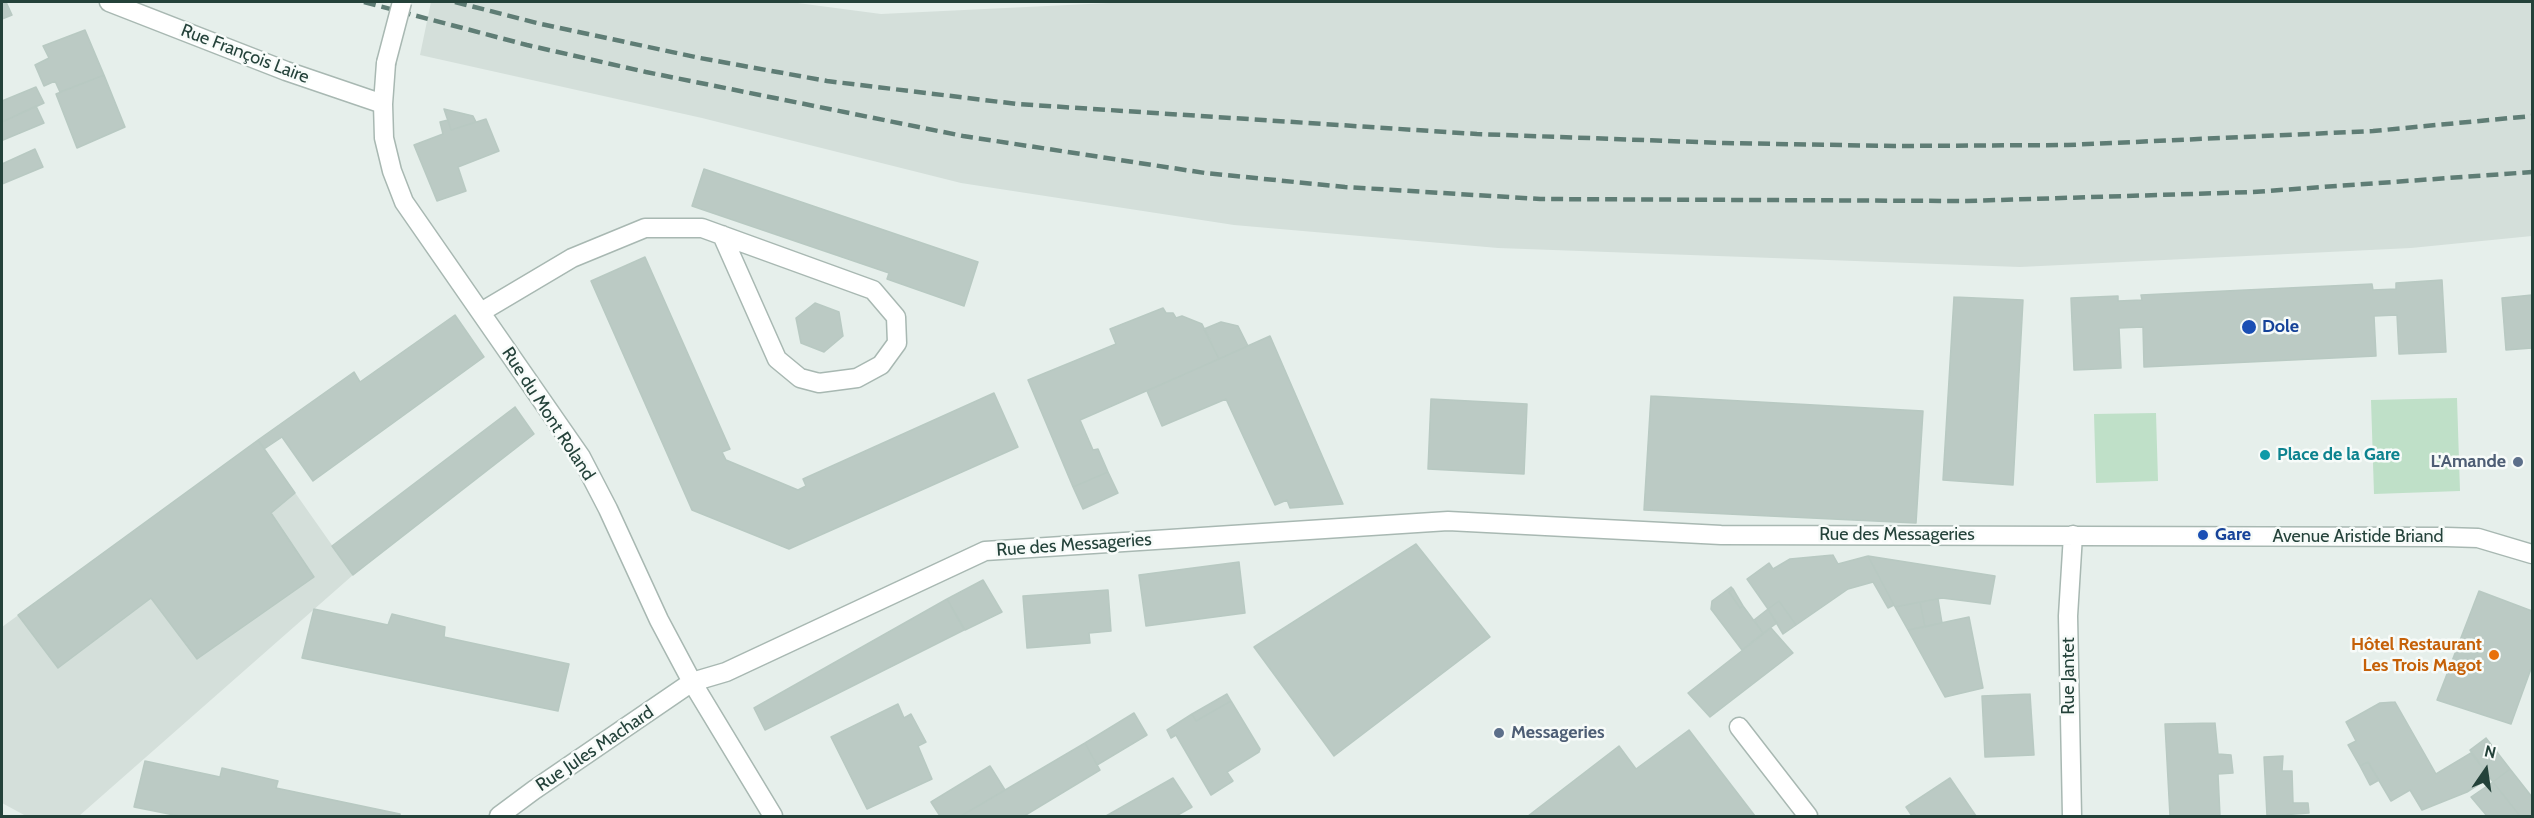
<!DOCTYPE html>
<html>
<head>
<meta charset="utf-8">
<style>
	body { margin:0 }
	#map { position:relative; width:2534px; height:818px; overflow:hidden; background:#e6efeb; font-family:Cabin,sans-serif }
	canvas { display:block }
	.frame { position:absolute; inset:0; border:3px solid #24423a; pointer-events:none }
	.north { position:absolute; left:2456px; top:740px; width:60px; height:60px; -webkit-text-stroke:4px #f7fbf9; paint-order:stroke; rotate:13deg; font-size:16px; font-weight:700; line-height:24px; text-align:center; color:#24423a }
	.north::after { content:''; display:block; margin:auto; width:21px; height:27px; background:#24423a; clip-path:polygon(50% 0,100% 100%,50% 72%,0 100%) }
</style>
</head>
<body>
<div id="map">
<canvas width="2534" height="818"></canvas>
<div class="frame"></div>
<div class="north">N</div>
</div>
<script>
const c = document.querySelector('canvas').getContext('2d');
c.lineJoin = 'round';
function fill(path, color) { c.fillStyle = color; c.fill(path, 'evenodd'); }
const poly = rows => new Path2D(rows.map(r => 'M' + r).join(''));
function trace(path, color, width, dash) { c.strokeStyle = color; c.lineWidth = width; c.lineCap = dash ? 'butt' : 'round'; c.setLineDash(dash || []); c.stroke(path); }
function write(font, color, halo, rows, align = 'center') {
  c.font = font + ' Cabin,sans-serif'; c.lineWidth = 5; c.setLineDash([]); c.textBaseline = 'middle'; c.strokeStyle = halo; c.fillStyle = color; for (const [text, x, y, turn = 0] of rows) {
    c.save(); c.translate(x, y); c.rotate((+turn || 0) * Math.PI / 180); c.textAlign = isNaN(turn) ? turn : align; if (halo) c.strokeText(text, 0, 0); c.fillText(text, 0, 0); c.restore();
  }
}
const built = poly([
	[431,2,790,2,881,14,1130,2,2532,2,2532,236,2411,248,2020,267,1498,248,1234,225,961,183,702,118,420,55],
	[258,440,353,575,79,816,26,816,2,803,2,627]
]);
const green = poly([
	[2457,398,2460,491,2374,494,2371,400],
	[2156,413,2158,481,2096,483,2094,414]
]);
const building = poly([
	[2,2,6,2,12,15,2,19,2,2],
	[85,30,104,75,60,92,55,81,44,86,35,65,49,58,43,46,85,30],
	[104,75,125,127,77,148,56,94,104,75],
	[36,87,44,103,2,122,2,101,36,87],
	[36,106,44,123,3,140,2,122,36,106],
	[444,109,473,116,476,122,451,130,444,109],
	[486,119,499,151,458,167,466,191,437,201,414,145,443,134,440,122,448,120,451,130,486,119],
	[35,149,43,167,2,184,2,164,35,149],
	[704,169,978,262,964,306,887,279,889,273,692,206,704,169],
	[645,257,730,449,722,452,726,460,798,490,806,486,803,479,994,393,1018,447,789,549,692,510,591,281,645,257],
	[2442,280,2446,352,2399,354,2397,315,2374,316,2376,356,2144,367,2143,327,2119,328,2121,368,2074,370,2071,298,2118,296,2118,301,2142,300,2141,295,2372,284,2373,290,2396,289,2396,283,2442,280],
	[2532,295,2532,348,2506,350,2502,298,2532,295],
	[1954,297,2023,300,2013,485,1943,480,1954,297],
	[815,303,839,312,843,336,824,352,801,343,796,318,815,303],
	[1163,308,1166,313,1173,313,1176,318,1182,316,1202,324,1219,359,1080,420,1093,450,1098,449,1108,472,1073,487,1028,380,1116,344,1110,329,1163,308],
	[455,315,484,357,313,481,282,437,264,449,258,440,354,372,360,382,455,315],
	[1221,322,1238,326,1248,346,1219,359,1204,329,1221,322],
	[1270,336,1343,504,1290,508,1287,500,1275,505,1226,399,1162,426,1147,391,1270,336],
	[1651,396,1923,411,1916,523,1644,510,1651,396],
	[1431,399,1527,404,1524,474,1428,469,1431,399],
	[515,407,534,434,353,575,332,546,515,407],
	[258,440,295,493,271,513,314,577,197,659,151,598,58,668,18,615,258,440],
	[1108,472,1118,493,1083,509,1073,487,1108,472],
	[1416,544,1490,637,1334,756,1254,647,1416,544],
	[1833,555,1838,564,1868,556,1894,605,1888,608,1873,582,1848,589,1796,625,1779,601,1768,609,1747,579,1769,563,1773,569,1790,559,1833,555],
	[1868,556,1995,576,1990,604,1942,598,1895,607,1868,556],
	[1239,562,1245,613,1146,626,1139,575,1239,562],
	[983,580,1002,612,965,630,947,599,983,580],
	[1731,587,1733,589,1729,592,1740,608,1743,606,1763,633,1742,650,1711,609,1712,601,1731,587],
	[1733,589,1743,606,1740,608,1729,592,1733,589],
	[1108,590,1111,631,1089,633,1090,643,1027,648,1023,596,1108,590],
	[2479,591,2532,611,2532,666,2511,724,2437,700,2479,591],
	[947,599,964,630,765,730,754,708,947,599],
	[1938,599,1942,623,1925,627,1920,602,1938,599],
	[1779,601,1796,625,1783,634,1768,609,1779,601],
	[1920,602,1925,627,1908,630,1895,607,1920,602],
	[314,609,388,625,392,614,445,627,444,637,569,664,558,711,302,658,314,609],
	[1768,609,1777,623,1763,633,1754,620,1768,609],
	[1969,617,1983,688,1945,697,1908,630,1969,617],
	[1771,628,1793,653,1710,717,1688,693,1771,628],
	[1227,694,1231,701,1196,721,1192,714,1227,694],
	[2030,694,2034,755,1985,757,1982,696,2030,694],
	[1231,701,1260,749,1259,752,1227,772,1233,781,1211,795,1176,735,1171,738,1167,730,1192,714,1196,721,1231,701],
	[2395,702,2436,774,2471,753,2490,777,2467,792,2422,810,2410,790,2391,801,2368,762,2360,766,2348,745,2356,741,2346,722,2380,703,2395,702],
	[898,704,904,718,911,714,926,742,918,746,932,779,867,809,831,737,898,704],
	[1134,713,1147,735,1097,765,1085,743,1134,713],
	[2215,723,2218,754,2231,755,2233,773,2218,774,2220,816,2170,816,2165,724,2215,723],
	[1689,730,1755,816,1528,816,1619,746,1636,769,1689,730],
	[2486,738,2510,769,2493,782,2470,750,2486,738],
	[1085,743,1100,770,1024,816,961,816,1085,743],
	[2283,756,2282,771,2292,771,2293,803,2308,803,2309,813,2267,816,2264,757,2283,756],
	[145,761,220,777,222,768,278,781,276,788,400,814,400,816,179,816,134,807,145,761],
	[2368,762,2379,780,2370,785,2360,766,2368,762],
	[990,766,1005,790,961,816,940,816,931,802,990,766],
	[2510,769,2532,797,2532,816,2520,816,2493,782,2510,769],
	[1173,778,1192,807,1176,816,1106,816,1173,778],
	[1950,778,1976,816,1912,816,1906,807,1950,778],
	[2493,782,2520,816,2487,816,2471,797,2493,782]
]);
const minor = poly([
	[109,2,286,71,383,104],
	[386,63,383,104,384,138,392,171,404,202,581,457,608,509,659,620,692,682,773,816],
	[481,312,572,258,645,228,702,228,873,290,896,317,897,343,881,365,857,378,819,383,800,378,777,359,722,235],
	[1739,727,1808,816],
	[499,816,534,790,692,682,726,672,985,551,1448,521,1721,535,2446,537,2478,538,2532,554],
	[2072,816,2068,616,2073,535]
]);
const rail = poly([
	[364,2,527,45,646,72,963,136,1205,173,1345,187,1540,199,1967,201,2253,192,2532,172],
	[455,2,541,24,700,58,827,81,1017,104,1477,134,1724,143,1894,146,2068,145,2373,131,2532,116]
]);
const minorBridge = poly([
	[386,63,402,2]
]);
const markers = [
	[2249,327,8,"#1a4fb4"],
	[2265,455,6,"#0f9aa8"],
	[2518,462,6,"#5c6f8a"],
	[2203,535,6,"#1a4fb4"],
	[2494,655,6,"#e8710a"],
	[1499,733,6,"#5c6f8a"]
];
const streetNames = [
	["Rue François Laire",245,54,21],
	["Rue du Mont Roland",548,414,57],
	["Rue des Messageries",1897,535],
	["Avenue Aristide Briand",2358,537],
	["Rue des Messageries",1074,545,-4],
	["Rue Jantet",2069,676,-90],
	["Rue Jules Machard",595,749,-34]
];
const transitNames = [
	["Dole",2262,327],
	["Gare",2215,535]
];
const cultureNames = [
	["Place de la Gare",2277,455]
];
const serviceNames = [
	["L'Amande",2506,462],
	["Messageries",1511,733,"left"]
];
const foodNames = [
	["Hôtel Restaurant",2482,645],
	["Les Trois Magot",2482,666]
];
fill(built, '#d4dfda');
fill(green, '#bfe0c8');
fill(building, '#bbcac4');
trace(building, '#b8c9c2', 1.5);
trace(minor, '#a8b8b2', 21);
trace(minor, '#fff', 18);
trace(rail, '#5f7d75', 4.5, [12, 6]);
trace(minorBridge, '#a8b8b2', 21, []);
trace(minorBridge, '#fff', 18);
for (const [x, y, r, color] of markers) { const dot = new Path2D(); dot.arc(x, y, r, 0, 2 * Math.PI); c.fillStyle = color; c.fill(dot); trace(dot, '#f7fbf9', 2); }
write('18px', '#24423a', '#f7fbf9', streetNames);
write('bold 18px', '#164399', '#f7fbf9', transitNames, 'left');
write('bold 18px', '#0d838f', '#f7fbf9', cultureNames, 'left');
write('bold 18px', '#4e5e75', '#f7fbf9', serviceNames, 'right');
write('bold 18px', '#c56008', '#f7fbf9', foodNames, 'right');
</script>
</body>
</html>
